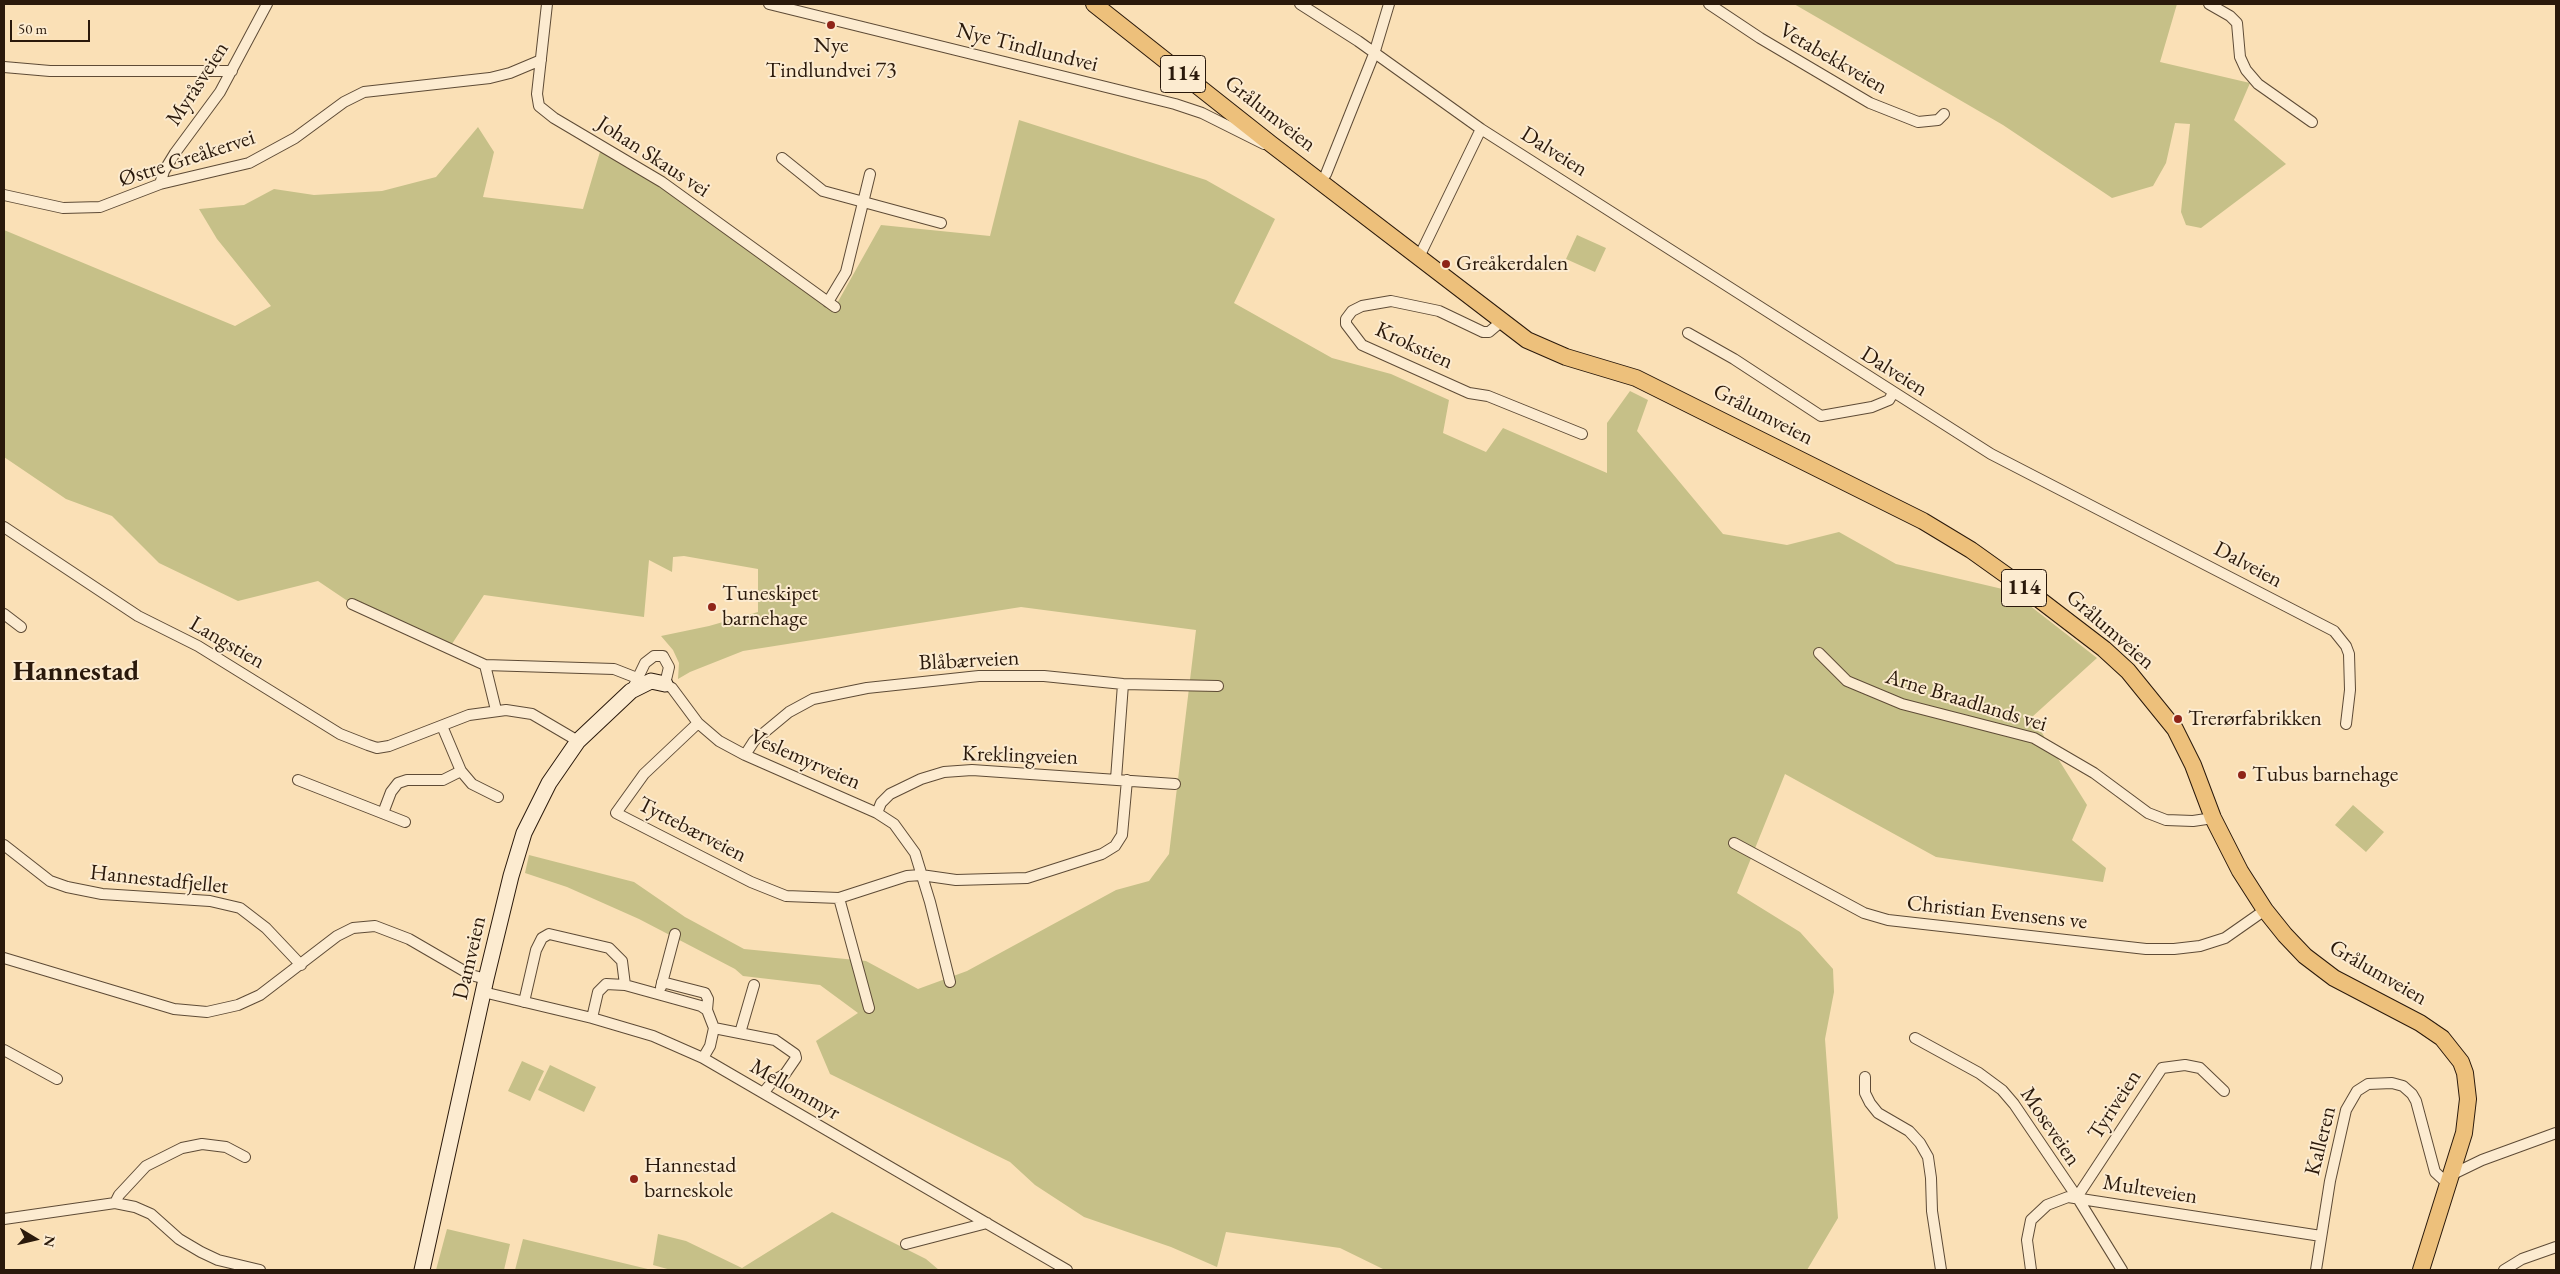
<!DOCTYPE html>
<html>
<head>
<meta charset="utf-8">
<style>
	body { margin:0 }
	#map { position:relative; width:2560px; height:1274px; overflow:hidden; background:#fae0b6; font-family:"EB Garamond",serif }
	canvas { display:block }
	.frame { position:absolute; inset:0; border:5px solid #2a190b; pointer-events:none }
	.north { position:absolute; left:10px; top:1214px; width:50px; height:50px; -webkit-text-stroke:4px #fcebd0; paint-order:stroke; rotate:99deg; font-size:14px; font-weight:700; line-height:20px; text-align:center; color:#2a190b }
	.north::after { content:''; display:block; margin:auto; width:18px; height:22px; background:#2a190b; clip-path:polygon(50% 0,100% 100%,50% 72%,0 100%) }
	.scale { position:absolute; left:10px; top:20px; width:80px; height:22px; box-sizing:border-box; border:2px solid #2a190b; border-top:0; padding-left:6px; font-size:15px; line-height:18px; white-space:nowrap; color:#2a190b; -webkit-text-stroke:4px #fcebd0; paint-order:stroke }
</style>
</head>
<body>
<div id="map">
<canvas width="2560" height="1274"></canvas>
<div class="frame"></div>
<div class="north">N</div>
<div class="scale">50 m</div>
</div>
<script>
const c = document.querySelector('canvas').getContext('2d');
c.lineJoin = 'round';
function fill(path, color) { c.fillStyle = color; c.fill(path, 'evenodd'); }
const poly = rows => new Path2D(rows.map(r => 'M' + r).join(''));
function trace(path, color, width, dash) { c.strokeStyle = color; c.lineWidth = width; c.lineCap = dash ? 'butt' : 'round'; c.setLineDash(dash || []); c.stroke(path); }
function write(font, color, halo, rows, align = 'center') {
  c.font = font + ' "EB Garamond",serif'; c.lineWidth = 4; c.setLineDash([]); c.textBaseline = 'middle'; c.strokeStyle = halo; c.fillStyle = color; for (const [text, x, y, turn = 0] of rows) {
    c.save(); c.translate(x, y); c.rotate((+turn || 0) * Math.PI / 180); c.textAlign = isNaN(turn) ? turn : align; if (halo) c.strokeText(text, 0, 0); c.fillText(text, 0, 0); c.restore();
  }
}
const green = poly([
	[1794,4,2177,4,2160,62,2250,83,2234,120,2286,164,2201,228,2186,225,2181,212,2190,124,2175,123,2166,163,2153,186,2112,198,2003,125],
	[1019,120,1206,180,1275,219,1234,303,1332,358,1391,374,1449,400,1443,433,1486,452,1503,428,1607,473,1607,423,1630,391,1648,400,1637,431,1723,534,1787,545,1839,532,1896,564,2011,591,2097,658,2032,717,2087,805,2072,840,2106,868,2103,882,1936,857,1785,774,1737,893,1800,932,1833,969,1834,992,1825,1039,1838,1218,1807,1270,1385,1270,1340,1248,1226,1232,1217,1267,1171,1247,1084,1217,1035,1185,1010,1162,830,1074,816,1041,858,1013,820,985,743,976,735,969,639,919,567,887,525,873,529,855,634,882,685,917,744,949,866,961,918,989,967,971,1116,890,1149,881,1169,854,1196,630,1021,607,743,651,690,672,678,679,679,663,673,650,661,636,709,626,758,612,758,569,684,556,673,557,672,572,649,560,644,617,484,595,448,650,352,604,318,581,238,601,159,563,112,516,66,499,4,457,4,230,235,326,271,306,217,239,199,209,244,205,274,189,314,195,382,191,436,177,478,127,494,152,483,197,583,209,602,145,835,307,881,225,990,236],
	[1577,235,1606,248,1595,272,1566,259],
	[2353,805,2384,832,2366,852,2335,825],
	[522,1061,544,1071,530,1101,508,1091],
	[550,1065,596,1087,584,1112,538,1090],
	[832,1212,926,1259,939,1270,671,1270,653,1265,658,1234,686,1241,742,1268],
	[447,1229,510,1244,504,1270,436,1270],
	[523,1239,652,1270,515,1270]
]);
const street = poly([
	[547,4,537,94,539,106,554,118,662,182,835,307],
	[769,4,1175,104,1202,113,1264,144],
	[1300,4,1358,41,1481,129,1991,454,2334,631,2346,646,2349,654,2350,690,2346,724],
	[1709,4,1760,38,1870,103,1918,122,1938,120,1944,114],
	[2209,4,2230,16,2237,23,2240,57,2246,70,2258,84,2312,122],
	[4,67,50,71,232,71],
	[782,158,823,191,941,223],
	[1326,174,1374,54,1389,4],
	[160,184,164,171,175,153,220,92,267,4],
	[4,195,63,208,100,207,160,184,249,163,295,138,344,102,364,92,490,78,510,73,541,60],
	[1419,257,1481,129],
	[828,302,846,272,870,174],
	[1502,321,1489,332,1483,332,1439,311,1391,301,1362,306,1352,311,1346,319,1346,324,1362,345,1469,393,1488,396,1582,434],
	[1688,333,1734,359,1821,416,1872,407,1889,400,1893,393],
	[4,527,138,616,198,646,340,734,368,745,377,748,389,746,469,715,506,710,532,714,578,741],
	[352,604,485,665,614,669,637,678],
	[4,614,21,627],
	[1819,653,1847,681,1902,704,2034,738,2094,773,2148,813,2166,820,2193,821,2213,818],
	[485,665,496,710],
	[632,690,645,663,654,656,663,656,669,667,665,684,672,688,698,723,719,741,745,755,877,813,894,824,915,853,930,902,950,982],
	[698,723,644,774,616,813,751,882,786,896,839,898,907,876,921,875,956,880,1027,878,1102,854,1115,846,1122,835,1127,780],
	[442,726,461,771,472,784,498,797],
	[745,755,754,741,789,712,813,699,867,688,979,676,1044,676,1123,684,1218,686],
	[1116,779,1123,684],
	[298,780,405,822],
	[383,813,391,792,398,783,407,780,443,780,461,771],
	[877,813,881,803,890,794,921,779,944,772,972,770,1175,784],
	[1734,843,1864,913,1888,920,2146,949,2174,949,2200,946,2225,938,2265,910],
	[4,845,50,881,67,887,102,894,210,901,240,908,266,928,301,965],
	[839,898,869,1008],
	[4,958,174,1009,207,1012,238,1005,260,995,337,936,353,928,375,926,409,939,471,975,486,979],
	[662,982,705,993,708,999,707,1010],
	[661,987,675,934],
	[483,992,592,1018,653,1036,703,1058,1067,1270],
	[524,1002,536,950,542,938,549,934,609,948,622,961,625,985],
	[592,1018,598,992,606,984,625,985,701,1006,707,1010,714,1028,775,1040,795,1054,796,1058,785,1074,773,1081,763,1093],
	[740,1033,754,985],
	[1915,1038,1979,1073,2002,1090,2014,1104,2077,1197,2122,1270],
	[4,1050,57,1079],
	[703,1058,710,1046,714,1028],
	[1865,1077,1865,1093,1870,1103,1878,1113,1909,1131,1920,1143,1928,1157,1931,1178,1932,1211,1941,1270],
	[2451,1175,2482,1160,2556,1133],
	[2077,1197,2162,1068,2185,1065,2200,1068,2224,1091],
	[115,1203,119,1195,146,1166,182,1148,202,1144,226,1147,245,1157],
	[4,1219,115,1203,135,1207,151,1214,179,1239,201,1252,218,1260,260,1270],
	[906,1244,987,1223],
	[2031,1270,2027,1240,2031,1220,2047,1205,2068,1197,2321,1236],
	[2316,1270,2330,1181,2346,1110,2357,1091,2368,1084,2392,1083,2403,1086,2412,1094,2416,1101,2435,1172,2448,1184],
	[2504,1270,2522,1259,2556,1247]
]);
const secondary = poly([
	[422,1270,486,979,511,876,524,833,549,783,578,741,631,691,651,681,665,684]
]);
const primary = poly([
	[1094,4,1271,144,1527,340,1566,357,1636,378,1923,521,1971,550,2027,590,2104,649,2128,671,2175,729,2193,765,2213,818,2240,871,2265,910,2285,935,2305,956,2334,978,2420,1023,2442,1038,2461,1062,2465,1073,2468,1099,2464,1133,2421,1270]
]);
const markers = [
	[831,25,5,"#8f2418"],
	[1446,264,5,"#8f2418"],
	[712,607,5,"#8f2418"],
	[2178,719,5,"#8f2418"],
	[2242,775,5,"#8f2418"],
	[634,1179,5,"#8f2418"]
];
const shields = [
	[1183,74,45],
	[2024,588,45]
];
const shieldNames = [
	["114",1183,74],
	["114",2024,588]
];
const poiNames = [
	["Nye",831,46,"center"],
	["Tindlundvei 73",831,71,"center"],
	["Greåkerdalen",1456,264],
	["Tuneskipet",722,594],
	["barnehage",722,619],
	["Trerørfabrikken",2188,719],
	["Tubus barnehage",2252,775],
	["Hannestad",644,1166],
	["barneskole",644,1191]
];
const streetNames = [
	["Nye Tindlundvei",1027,48,14],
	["Vetabekkveien",1833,59,30],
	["Myråsveien",198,84,-57],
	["Grålumveien",1270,114,38],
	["Dalveien",1554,152,32],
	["Johan Skaus vei",653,157,33],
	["Østre Greåkervei",187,159,-18],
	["Krokstien",1414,346,25],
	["Dalveien",1894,372,32],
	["Grålumveien",1763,415,27],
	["Dalveien",2248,565,28],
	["Grålumveien",2110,630,41],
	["Langstien",227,643,30],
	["Blåbærveien",969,661,-3],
	["Arne Braadlands vei",1966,701,17],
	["Kreklingveien",1020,756,2],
	["Veslemyrveien",805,760,24],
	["Tyttebærveien",692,830,27],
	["Hannestadfjellet",159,880,6],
	["Christian Evensens ve",1997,913,6],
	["Damveien",470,958,-77],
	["Grålumveien",2378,973,30],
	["Mellommyr",795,1090,30],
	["Tyriveien",2115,1105,-57],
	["Moseveien",2050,1127,56],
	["Kalleren",2321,1141,-76],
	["Multeveien",2150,1190,9]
];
const districtNames = [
	["Hannestad",76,672]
];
fill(green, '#c6c088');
trace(street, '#5e4b36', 12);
trace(secondary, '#2a190b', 17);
trace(primary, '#2a190b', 18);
trace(street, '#fcebd0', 10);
trace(secondary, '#fcebd0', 15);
trace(primary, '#edc07b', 16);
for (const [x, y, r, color] of markers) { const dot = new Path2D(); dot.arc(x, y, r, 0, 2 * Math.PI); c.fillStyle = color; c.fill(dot); trace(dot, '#fcebd0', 2); }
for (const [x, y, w] of shields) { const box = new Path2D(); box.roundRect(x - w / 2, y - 18.5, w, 37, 4); c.fillStyle = '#fcebd0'; c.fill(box); trace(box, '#2a190b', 1); }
write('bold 21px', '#2a190b', null, shieldNames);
write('22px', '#2a190b', '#fcebd0', poiNames, 'left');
write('22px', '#2a190b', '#fcebd0', streetNames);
write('bold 28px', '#2a190b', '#fcebd0', districtNames);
</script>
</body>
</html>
